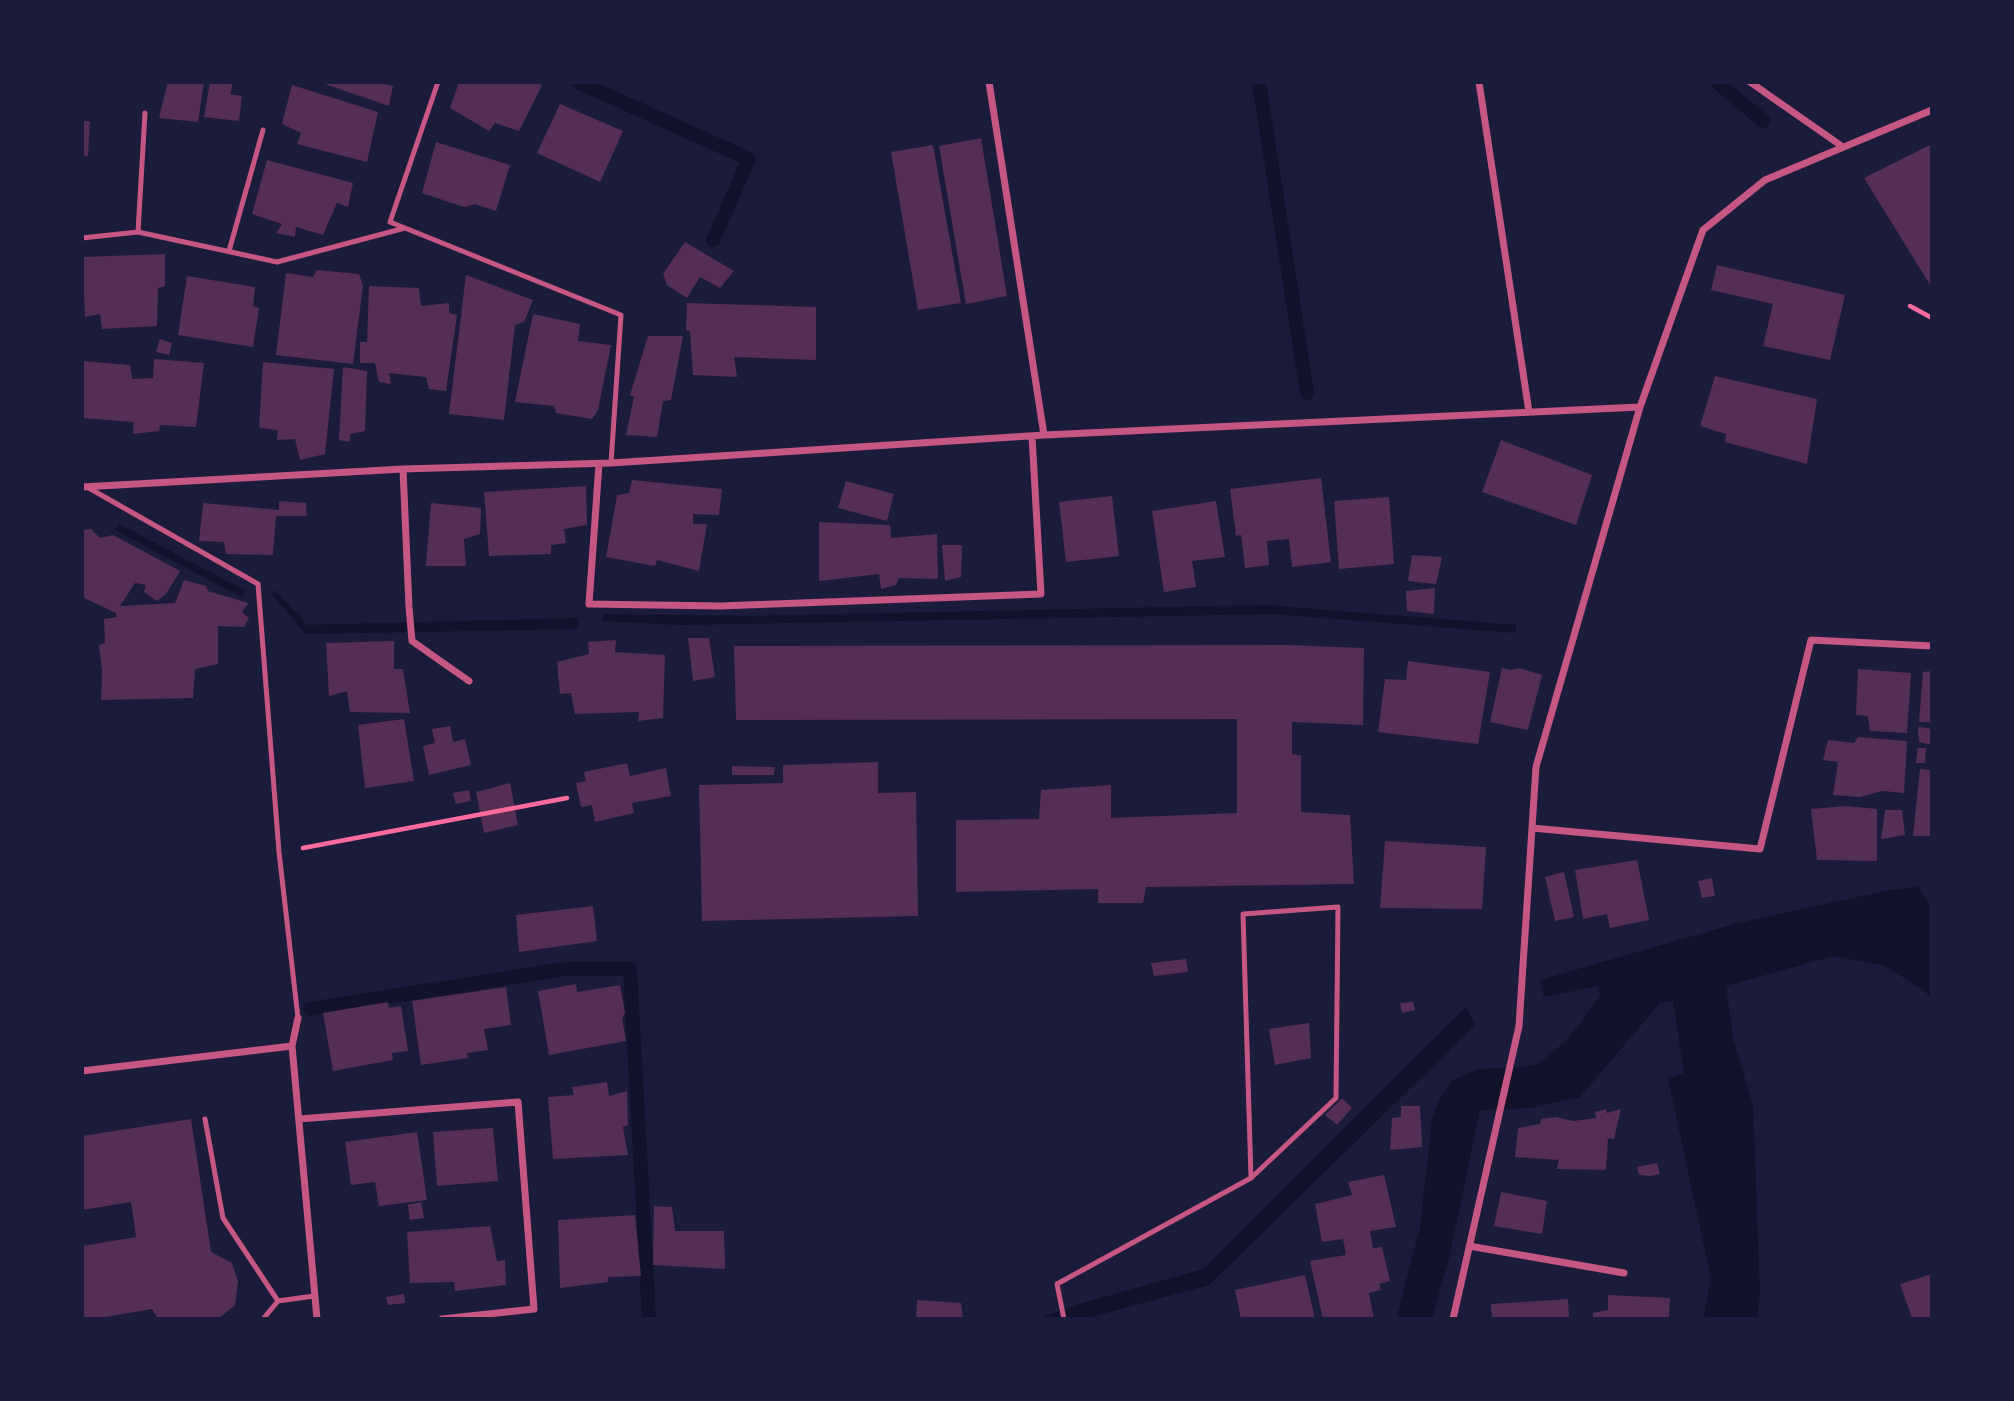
<!DOCTYPE html>
<html>
<head>
<meta charset="utf-8">
<style>
	body { margin:0 }
	#map { position:relative; width:2014px; height:1401px; overflow:hidden; background:#1b1b3a; font-family:Roboto,sans-serif }
	canvas { display:block }
	.frame { position:absolute; inset:0; border:84px solid #1b1b3a; pointer-events:none }
</style>
</head>
<body>
<div id="map">
<canvas width="2014" height="1401"></canvas>
<div class="frame"></div>
</div>
<script>
const c = document.querySelector('canvas').getContext('2d');
c.lineJoin = 'round';
function fill(path, color) { c.fillStyle = color; c.fill(path, 'evenodd'); }
const poly = rows => new Path2D(rows.map(r => 'M' + r).join(''));
function trace(path, color, width, dash) { c.strokeStyle = color; c.lineWidth = width; c.lineCap = dash ? 'butt' : 'round'; c.setLineDash(dash || []); c.stroke(path); }
const water = poly([
	[119,524,246,591,241,597,115,530],
	[275,590,307,625,578,618,578,629,306,634,272,594],
	[1266,605,1516,625,1516,633,1273,614,679,625,602,621,604,614,748,616],
	[1918,887,1932,907,1932,998,1923,990,1885,966,1834,956,1726,986,1733,1038,1753,1106,1760,1293,1757,1319,1703,1319,1711,1279,1668,1078,1684,1073,1673,1001,1660,1003,1580,1097,1530,1108,1480,1110,1449,1258,1432,1319,1396,1319,1420,1228,1432,1120,1438,1101,1453,1080,1479,1069,1523,1067,1538,1064,1567,1040,1600,996,1598,986,1544,997,1540,980,1738,923,1890,890],
	[1466,1007,1475,1025,1209,1285,1084,1319,1036,1319,1079,1304,1203,1269]
]);
const stream = poly([
	[578,82,749,159,713,240],
	[1259,82,1307,393],
	[1717,82,1763,121],
	[310,1009,565,969,630,969,649,1319]
]);
const building = poly([
	[168,82,204,82,198,122,159,118],
	[210,82,233,82,230,94,242,96,239,121,204,117],
	[319,82,378,82,393,86,389,106],
	[459,82,534,82,542,85,519,131,495,123,489,131,450,108],
	[292,85,378,112,367,162,297,144,301,133,282,124],
	[560,104,623,131,600,182,537,153],
	[82,121,90,121,88,156,82,156],
	[981,138,1007,296,966,304,939,146],
	[436,142,510,165,496,211,475,204,464,207,422,193],
	[1932,144,1932,288,1864,178],
	[933,145,961,303,918,310,891,152],
	[267,160,353,183,348,207,337,203,323,235,296,227,295,237,276,233,282,224,252,214],
	[685,242,734,271,720,288,700,277,687,298,667,285,663,274],
	[165,254,165,286,158,288,157,326,102,329,100,314,85,317,82,257],
	[1717,265,1845,295,1830,360,1763,346,1773,304,1711,290],
	[317,270,359,274,363,285,353,364,276,355,286,273,313,277],
	[466,275,533,300,524,322,515,325,504,420,449,414],
	[187,276,255,287,253,306,259,308,253,347,178,335],
	[369,286,419,288,421,306,449,303,449,313,457,315,446,391,429,389,426,377,389,373,391,384,379,382,375,363,360,363,360,342,367,342],
	[687,303,816,307,816,360,734,357,737,377,693,375,690,331,686,331],
	[533,314,580,324,578,341,611,345,598,410,592,419,556,413,554,406,515,402],
	[648,336,683,336,671,400,663,401,657,437,626,435,634,397,630,395],
	[160,339,172,343,169,355,156,352],
	[154,359,204,363,196,427,160,425,159,431,133,434,134,422,82,418,82,361,130,365,132,379,153,378],
	[263,362,334,369,325,454,300,460,295,439,277,440,278,430,259,428],
	[343,367,367,371,365,431,350,434,350,442,339,440],
	[1715,376,1817,399,1807,464,1725,442,1726,434,1700,426],
	[1501,440,1592,475,1576,525,1482,492],
	[1321,478,1331,562,1292,567,1289,539,1267,541,1269,565,1245,568,1241,535,1236,536,1230,489],
	[632,480,722,489,719,515,693,514,693,524,707,524,699,571,657,560,655,566,606,557,617,495,629,493],
	[846,481,894,494,887,521,838,508],
	[586,486,587,525,564,529,566,543,551,545,551,554,489,556,484,492],
	[1112,496,1119,556,1066,562,1059,502],
	[1389,497,1394,564,1339,569,1334,501],
	[279,501,306,503,307,516,276,516,273,555,226,554,224,542,199,541,203,503,279,510],
	[1216,501,1225,557,1192,561,1196,587,1164,592,1152,511],
	[431,503,481,508,480,534,464,539,466,566,426,566],
	[819,522,890,525,891,538,937,534,938,579,899,578,896,585,881,589,879,574,819,581],
	[91,529,100,538,113,535,180,571,166,594,157,601,144,592,146,585,135,583,120,606,175,603,184,580,206,586,208,591,248,603,242,612,249,618,244,627,218,626,218,664,195,669,193,698,101,700,102,671,99,645,105,643,104,619,117,617,116,613,82,597,82,530],
	[942,545,962,545,961,577,945,581],
	[1412,555,1442,557,1436,584,1408,581],
	[1435,588,1434,614,1407,611,1406,591],
	[688,638,709,638,715,677,693,681],
	[616,640,615,652,665,655,663,718,638,721,639,712,575,714,571,693,560,694,557,662,589,654,588,642],
	[394,641,394,669,403,669,410,713,350,712,347,691,329,696,326,643],
	[1287,645,1364,648,1363,725,1292,722,1292,754,1301,756,1301,812,1350,815,1354,884,1146,887,1143,903,1098,903,1098,889,956,892,956,820,1039,819,1041,790,1111,785,1111,818,1237,813,1237,719,736,720,734,646],
	[1408,661,1490,672,1478,744,1378,732,1385,679,1406,680],
	[1502,668,1510,670,1519,668,1542,675,1528,730,1490,722],
	[1858,669,1911,673,1907,733,1870,731,1868,716,1856,715],
	[1932,671,1932,722,1919,722,1923,672],
	[404,719,414,781,365,788,358,725],
	[450,726,453,742,465,739,471,765,429,775,423,746,435,743,432,729],
	[1918,727,1932,729,1932,745,1919,742],
	[1858,737,1907,741,1904,793,1882,791,1860,797,1833,795,1838,762,1823,760,1828,740,1854,743],
	[1918,748,1926,748,1925,763,1916,763],
	[878,762,878,793,916,792,918,916,702,921,699,785,783,783,783,765],
	[627,763,630,776,666,768,671,796,632,803,634,813,595,822,592,805,581,807,576,783,586,781,584,772],
	[732,766,775,767,774,775,732,775],
	[1920,769,1932,770,1932,836,1913,836],
	[510,783,518,825,484,833,476,792],
	[469,790,471,801,456,804,453,793],
	[1846,806,1877,809,1877,861,1817,860,1811,809],
	[1885,810,1902,810,1905,835,1881,839],
	[1385,841,1486,847,1482,909,1380,908],
	[1637,860,1649,920,1610,928,1607,914,1583,919,1575,870],
	[1564,872,1574,917,1555,921,1545,877],
	[1712,878,1715,896,1702,898,1698,881],
	[593,906,597,941,519,952,516,915],
	[1186,959,1188,972,1154,976,1151,963],
	[576,984,577,992,620,985,625,1013,622,1018,626,1041,549,1055,538,991],
	[506,987,511,1025,484,1029,488,1050,467,1053,468,1058,421,1065,412,1001],
	[388,1002,389,1008,401,1006,408,1051,392,1053,393,1060,333,1071,323,1013],
	[1413,1002,1415,1010,1402,1013,1400,1003],
	[1309,1023,1311,1058,1275,1065,1269,1029],
	[607,1082,609,1096,627,1091,628,1125,623,1127,628,1155,553,1159,548,1097,574,1095,572,1087],
	[1342,1098,1352,1108,1337,1125,1325,1115],
	[1401,1106,1420,1106,1422,1147,1390,1150,1392,1118,1401,1117],
	[1606,1109,1607,1113,1621,1109,1614,1139,1608,1138,1606,1170,1557,1169,1559,1160,1515,1157,1518,1128,1540,1124,1541,1119,1556,1117,1573,1121,1596,1118,1595,1112],
	[191,1119,211,1252,232,1263,238,1281,235,1305,218,1319,158,1319,152,1309,94,1319,82,1319,82,1246,136,1237,131,1202,82,1210,82,1136],
	[493,1128,498,1181,437,1186,433,1132],
	[417,1132,427,1200,379,1206,375,1182,351,1185,345,1142],
	[1657,1163,1660,1174,1651,1176,1639,1175,1637,1167],
	[1384,1175,1396,1227,1370,1231,1373,1248,1382,1247,1390,1281,1379,1284,1381,1290,1369,1293,1374,1319,1323,1319,1310,1261,1346,1255,1343,1239,1322,1242,1315,1204,1352,1195,1348,1182],
	[1501,1192,1547,1201,1542,1234,1494,1226],
	[421,1202,424,1218,410,1220,408,1205],
	[654,1206,672,1207,675,1231,724,1231,725,1269,653,1265],
	[635,1215,641,1276,608,1277,608,1282,560,1288,558,1220],
	[490,1226,497,1261,505,1260,506,1285,455,1291,454,1282,410,1283,407,1232],
	[1932,1274,1932,1319,1912,1318,1900,1284],
	[1305,1275,1315,1319,1241,1319,1235,1290],
	[404,1294,405,1303,388,1305,386,1297],
	[1608,1295,1670,1298,1669,1319,1593,1319,1593,1313,1608,1310],
	[1568,1299,1569,1319,1492,1319,1491,1304],
	[917,1300,961,1303,963,1319,916,1319]
]);
const path = poly([
	[1910,306,1932,318],
	[303,848,567,798]
]);
const service = poly([
	[438,82,390,222,621,315,611,463],
	[138,232,145,113],
	[82,238,138,232,277,262,405,228],
	[229,251,263,130],
	[87,487,258,584,279,852,298,1018],
	[205,1119,223,1218,278,1301],
	[263,1319,278,1301,314,1296],
	[1064,1319,1057,1284,1251,1178,1336,1098,1338,907,1243,914,1251,1178]
]);
const minor = poly([
	[989,82,1044,435],
	[1479,82,1529,412],
	[1750,82,1843,147],
	[599,464,589,604,720,606,1041,594,1032,436],
	[403,469,409,607,412,641,469,681],
	[82,487,403,469,611,463,1044,435,1640,407],
	[1532,828,1760,849,1811,640,1932,646],
	[298,1018,292,1046,317,1319],
	[82,1071,292,1046],
	[299,1119,518,1102,534,1309,442,1319],
	[1469,1246,1624,1273],
	[1453,1319,1519,1026,1536,767,1640,407,1703,230,1765,180,1932,110]
]);
fill(water, '#12122b');
trace(stream, '#12122b', 14);
fill(building, '#542f53');
trace(path, '#ff6b9d', 4.5);
trace(service, '#c65784', 5);
trace(minor, '#c65784', 7);
</script>
</body>
</html>
